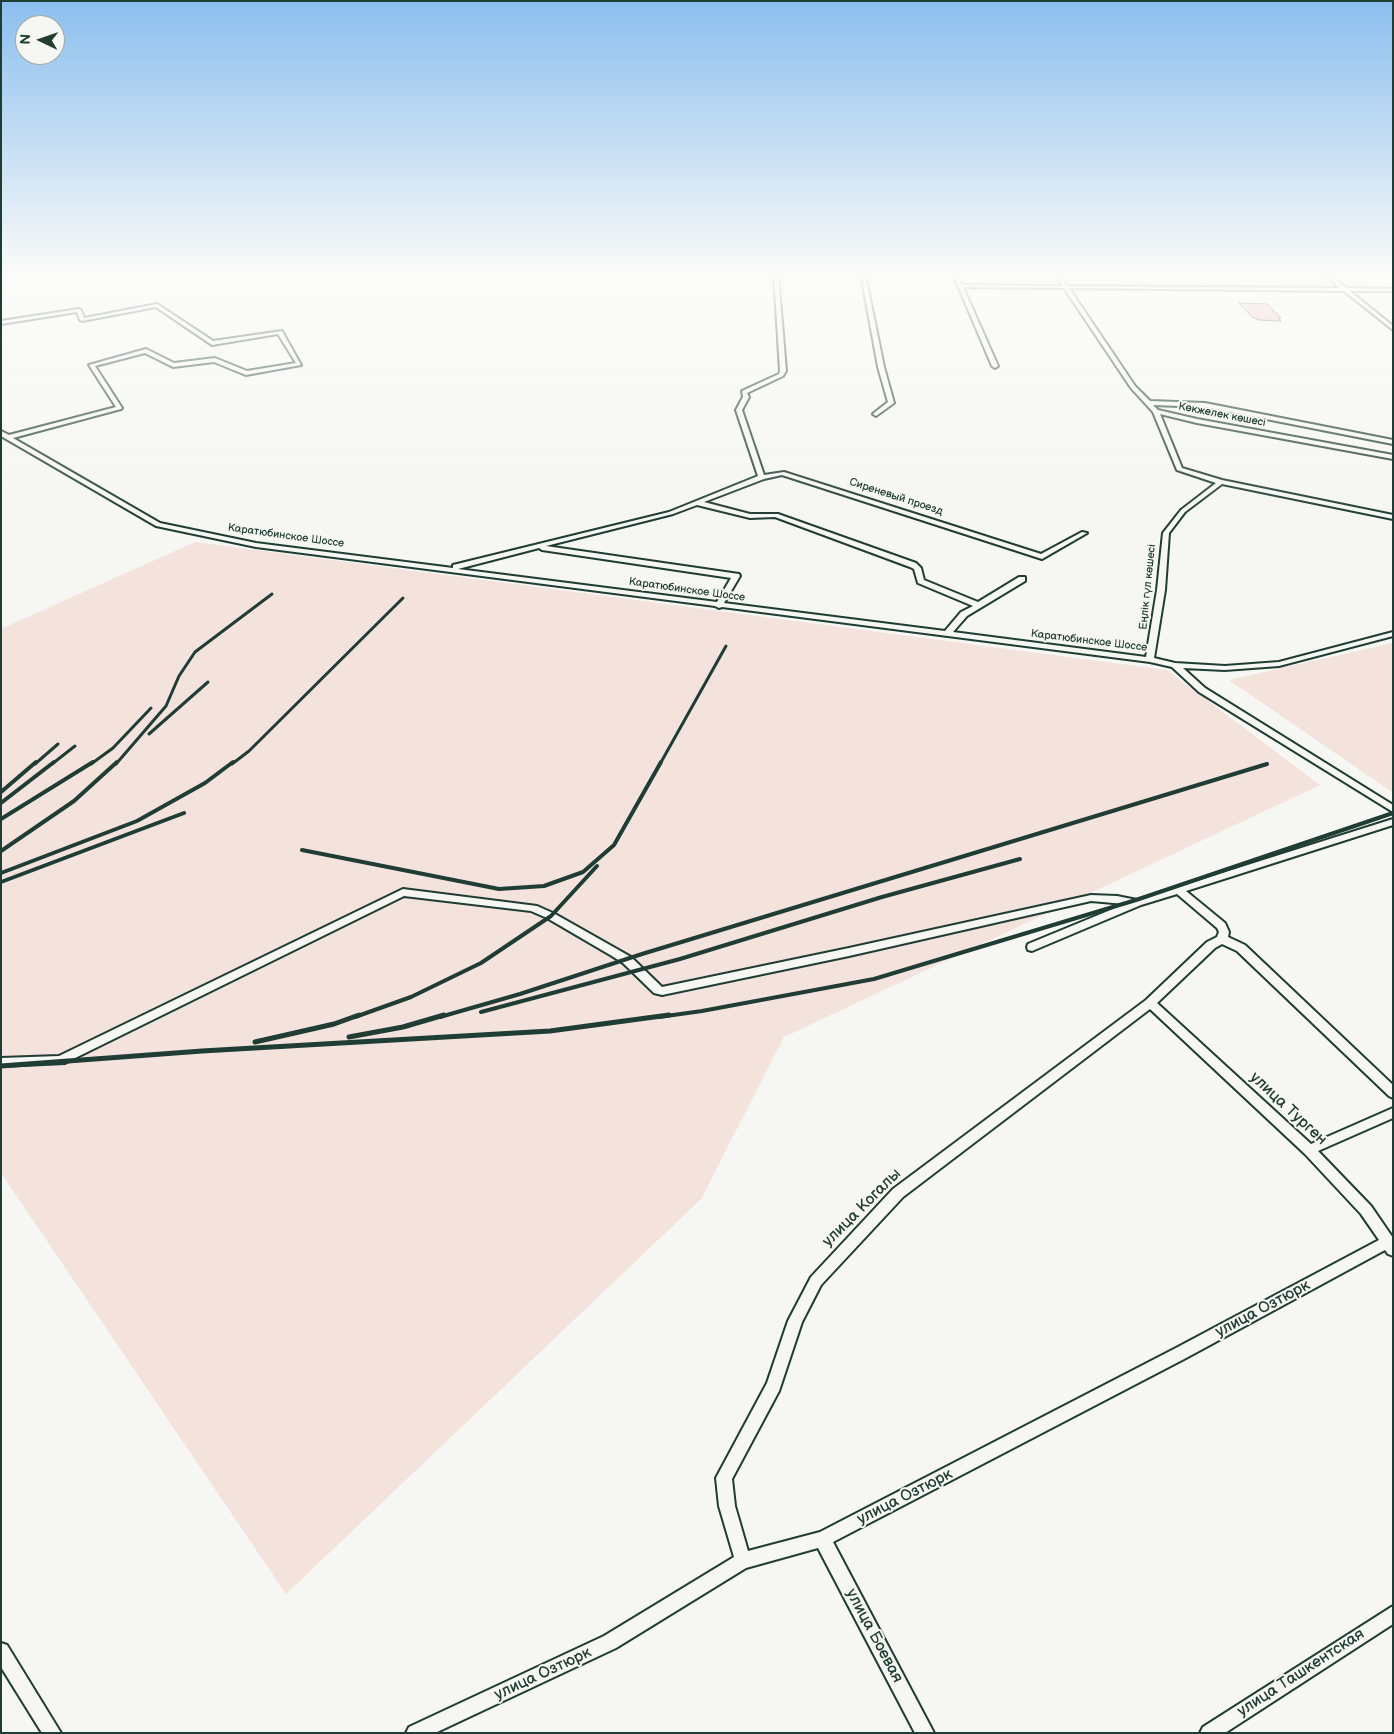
<!DOCTYPE html>
<html>
<head>
<meta charset="utf-8">
<style>
	body { margin:0 }
	#map { position:relative; width:1394px; height:1734px; overflow:hidden; background:#f6f6f2; font-family:"Balsamiq Sans",sans-serif }
	canvas { display:block }
	.frame { position:absolute; inset:0; border:2px solid #1f3d34; pointer-events:none }
	.north { position:absolute; left:15px; top:15px; width:50px; height:50px; box-sizing:border-box; background:#f6f6f2; border:1px solid #a0aca6; border-radius:50%; rotate:273deg; font-size:14px; font-weight:700; line-height:20px; text-align:center; color:#1f3d34 }
	.north::after { content:''; display:block; margin:auto; width:18px; height:22px; background:#1f3d34; clip-path:polygon(50% 0,100% 100%,50% 72%,0 100%) }
</style>
</head>
<body>
<div id="map">
<canvas width="1394" height="1734"></canvas>
<div class="frame"></div>
<div class="north">N</div>
</div>
<script>
const c = document.querySelector('canvas').getContext('2d');
c.lineJoin = 'round';
function fill(path, color) { c.fillStyle = color; c.fill(path, 'evenodd'); }
const poly = rows => new Path2D(rows.map(r => 'M' + r).join(''));
function trace(path, color, width, dash) { c.strokeStyle = color; c.lineWidth = width; c.lineCap = dash ? 'butt' : 'round'; c.setLineDash(dash || []); c.stroke(path); }
function write(font, color, halo, rows, align = 'center') {
  c.font = font + ' "Balsamiq Sans",sans-serif'; c.lineWidth = 4; c.setLineDash([]); c.textBaseline = 'middle'; c.strokeStyle = halo; c.fillStyle = color; for (const [text, x, y, turn = 0] of rows) {
    c.save(); c.translate(x, y); c.rotate((+turn || 0) * Math.PI / 180); c.textAlign = isNaN(turn) ? turn : align; if (halo) c.strokeText(text, 0, 0); c.fillText(text, 0, 0); c.restore();
  }
}
const built = poly([
	[195,542,1167,670,1320,785,784,1037,701,1199,286,1594,1,1173,1,629],
	[1393,643,1392,792,1229,680]
]);
const building = poly([
	[1239,303,1267,304,1281,318,1278,318,1281,321,1259,320,1252,317,1239,303]
]);
const street = poly([
	[774,274,778,274,786,371,783,376,747,393,749,397,742,410,764,475,784,472,1041,554,1082,532,1087,533,1042,559,782,475,764,479,704,502,750,514,778,514,916,563,921,568,924,580,978,602,1019,577,1025,577,1025,581,967,616,953,632,1146,657,1157,590,1163,533,1181,510,1216,483,1177,470,1153,412,1131,388,1064,288,963,287,998,366,995,368,992,366,953,274,957,274,962,285,1062,286,1055,274,1059,274,1067,286,1340,288,1324,274,1329,274,1346,288,1393,289,1393,291,1350,291,1393,326,1393,330,1344,291,1069,288,1135,386,1150,401,1205,403,1393,440,1393,444,1205,407,1153,405,1158,410,1197,419,1393,455,1393,459,1197,423,1160,414,1182,468,1222,480,1393,515,1393,519,1222,484,1185,512,1169,533,1165,590,1154,658,1175,663,1225,666,1279,662,1393,632,1393,636,1279,666,1225,670,1183,668,1205,688,1393,805,1393,812,1199,692,1172,667,1150,662,722,607,719,608,715,606,256,547,156,526,1,436,1,431,9,435,116,407,89,365,146,349,174,363,215,358,247,371,296,363,278,334,212,345,156,307,82,321,80,320,77,312,1,324,1,321,79,309,81,310,84,318,157,304,213,341,282,331,301,365,246,375,214,362,173,367,145,353,95,366,122,408,121,409,13,438,160,523,256,543,453,568,453,565,669,512,758,476,736,410,743,397,742,391,779,374,780,371,774,274],
	[697,505,750,518,775,517,910,567,914,569,918,583,973,606,961,612,945,631,724,603,740,576,739,574,546,546,673,514,697,505],
	[539,548,542,550,731,578,717,602,458,569,539,548],
	[861,274,865,274,884,367,894,403,876,416,873,414,874,413,888,402,878,367,861,274],
	[1393,819,1393,825,1186,891,1225,923,1229,932,1228,937,1245,945,1393,1085,1393,1098,1389,1096,1237,951,1222,944,1215,948,1157,1003,1311,1144,1393,1108,1393,1118,1318,1151,1371,1206,1393,1238,1393,1256,1388,1254,1385,1250,1186,1358,833,1542,934,1733,915,1733,818,1548,746,1568,616,1648,435,1733,406,1733,409,1727,604,1636,734,1557,719,1506,716,1478,767,1383,788,1321,811,1277,893,1189,1146,1000,1207,942,1217,937,1219,932,1217,928,1177,894,1141,905,1032,951,1028,950,1027,947,1028,944,1125,904,1091,901,849,956,662,995,654,993,623,963,612,956,547,918,531,911,404,896,65,1063,1,1066,1,1058,59,1056,403,889,537,906,555,914,631,957,662,987,849,948,1091,895,1117,896,1137,900,1393,819],
	[1150,1009,1305,1154,1361,1214,1379,1240,1176,1348,820,1532,748,1551,735,1506,732,1479,779,1391,802,1322,821,1285,903,1197,1150,1009],
	[1393,1606,1393,1624,1225,1733,1200,1733,1203,1727,1393,1606],
	[1,1643,7,1645,61,1733,42,1733,1,1667,1,1643]
]);
const secondary = poly([
	[1,274,11,274,1,278,1,274]
]);
const railFar2 = poly([
	[149,734,208,682],
	[35,764,58,744],
	[52,764,75,746],
	[91,764,113,748,151,708],
	[116,764,166,706,179,676,195,652,272,594],
	[232,764,249,751,403,598],
	[660,764,726,646]
]);
const railFar1 = poly([
	[1,792,36,762],
	[1,803,54,762],
	[1,819,93,762],
	[302,850,499,889,544,886,583,872,614,845,661,762],
	[1,851,74,801,117,762],
	[1,873,137,821,205,783,233,762],
	[1,882,184,813],
	[481,1012,680,959,882,897,1020,859],
	[355,1017,411,997,481,963,551,916,597,866],
	[440,1017,520,994,642,954,1267,764],
	[659,1017,702,1011,874,979,1136,900,1393,813]
]);
const rail = poly([
	[349,1037,403,1027,444,1015],
	[255,1042,334,1024,359,1015],
	[1,1066,202,1051,550,1031,669,1015]
]);
const farStreetnames = [
	["Көкжелек көшесі",1222,415,11],
	["Сиреневый проезд",896,497,18],
	["Каратюбинское Шоссе",286,536,8],
	["Еңлік гүл көшесі",1148,587,-84],
	["Каратюбинское Шоссе",687,590,8],
	["Каратюбинское Шоссе",1089,641,7]
];
const nearStreetnames = [
	["улица Турген",1288,1109,43],
	["улица Когалы",862,1208,-45],
	["улица Озтюрк",1263,1309,-28],
	["улица Озтюрк",905,1497,-27],
	["улица Боевая",874,1636,62],
	["улица Ташкентская",1301,1673,-33],
	["улица Озтюрк",543,1674,-25]
];
fill(built, '#f4e2dc');
fill(building, '#eeb4aa');
trace(building, '#1f3d34', 1);
trace(street, '#1f3d34', 4);
trace(secondary, '#1f3d34', 4);
fill(street, '#f6f6f2');
fill(secondary, '#f6f6f2');
trace(railFar2, '#1f3d34', 3);
trace(railFar1, '#1f3d34', 4);
trace(rail, '#1f3d34', 5);
const sky = c.createLinearGradient(0, 0, 0, 517);
sky.addColorStop(0, '#8bbeef');
sky.addColorStop(0.53, '#fbfbf9');
sky.addColorStop(1, '#fbfbf900');
c.fillStyle = sky;
c.fillRect(0, 0, 1394, 517);
write('11px', '#1f3d34', '#f6f6f2', farStreetnames);
write('16px', '#1f3d34', '#f6f6f2', nearStreetnames);
</script>
</body>
</html>
